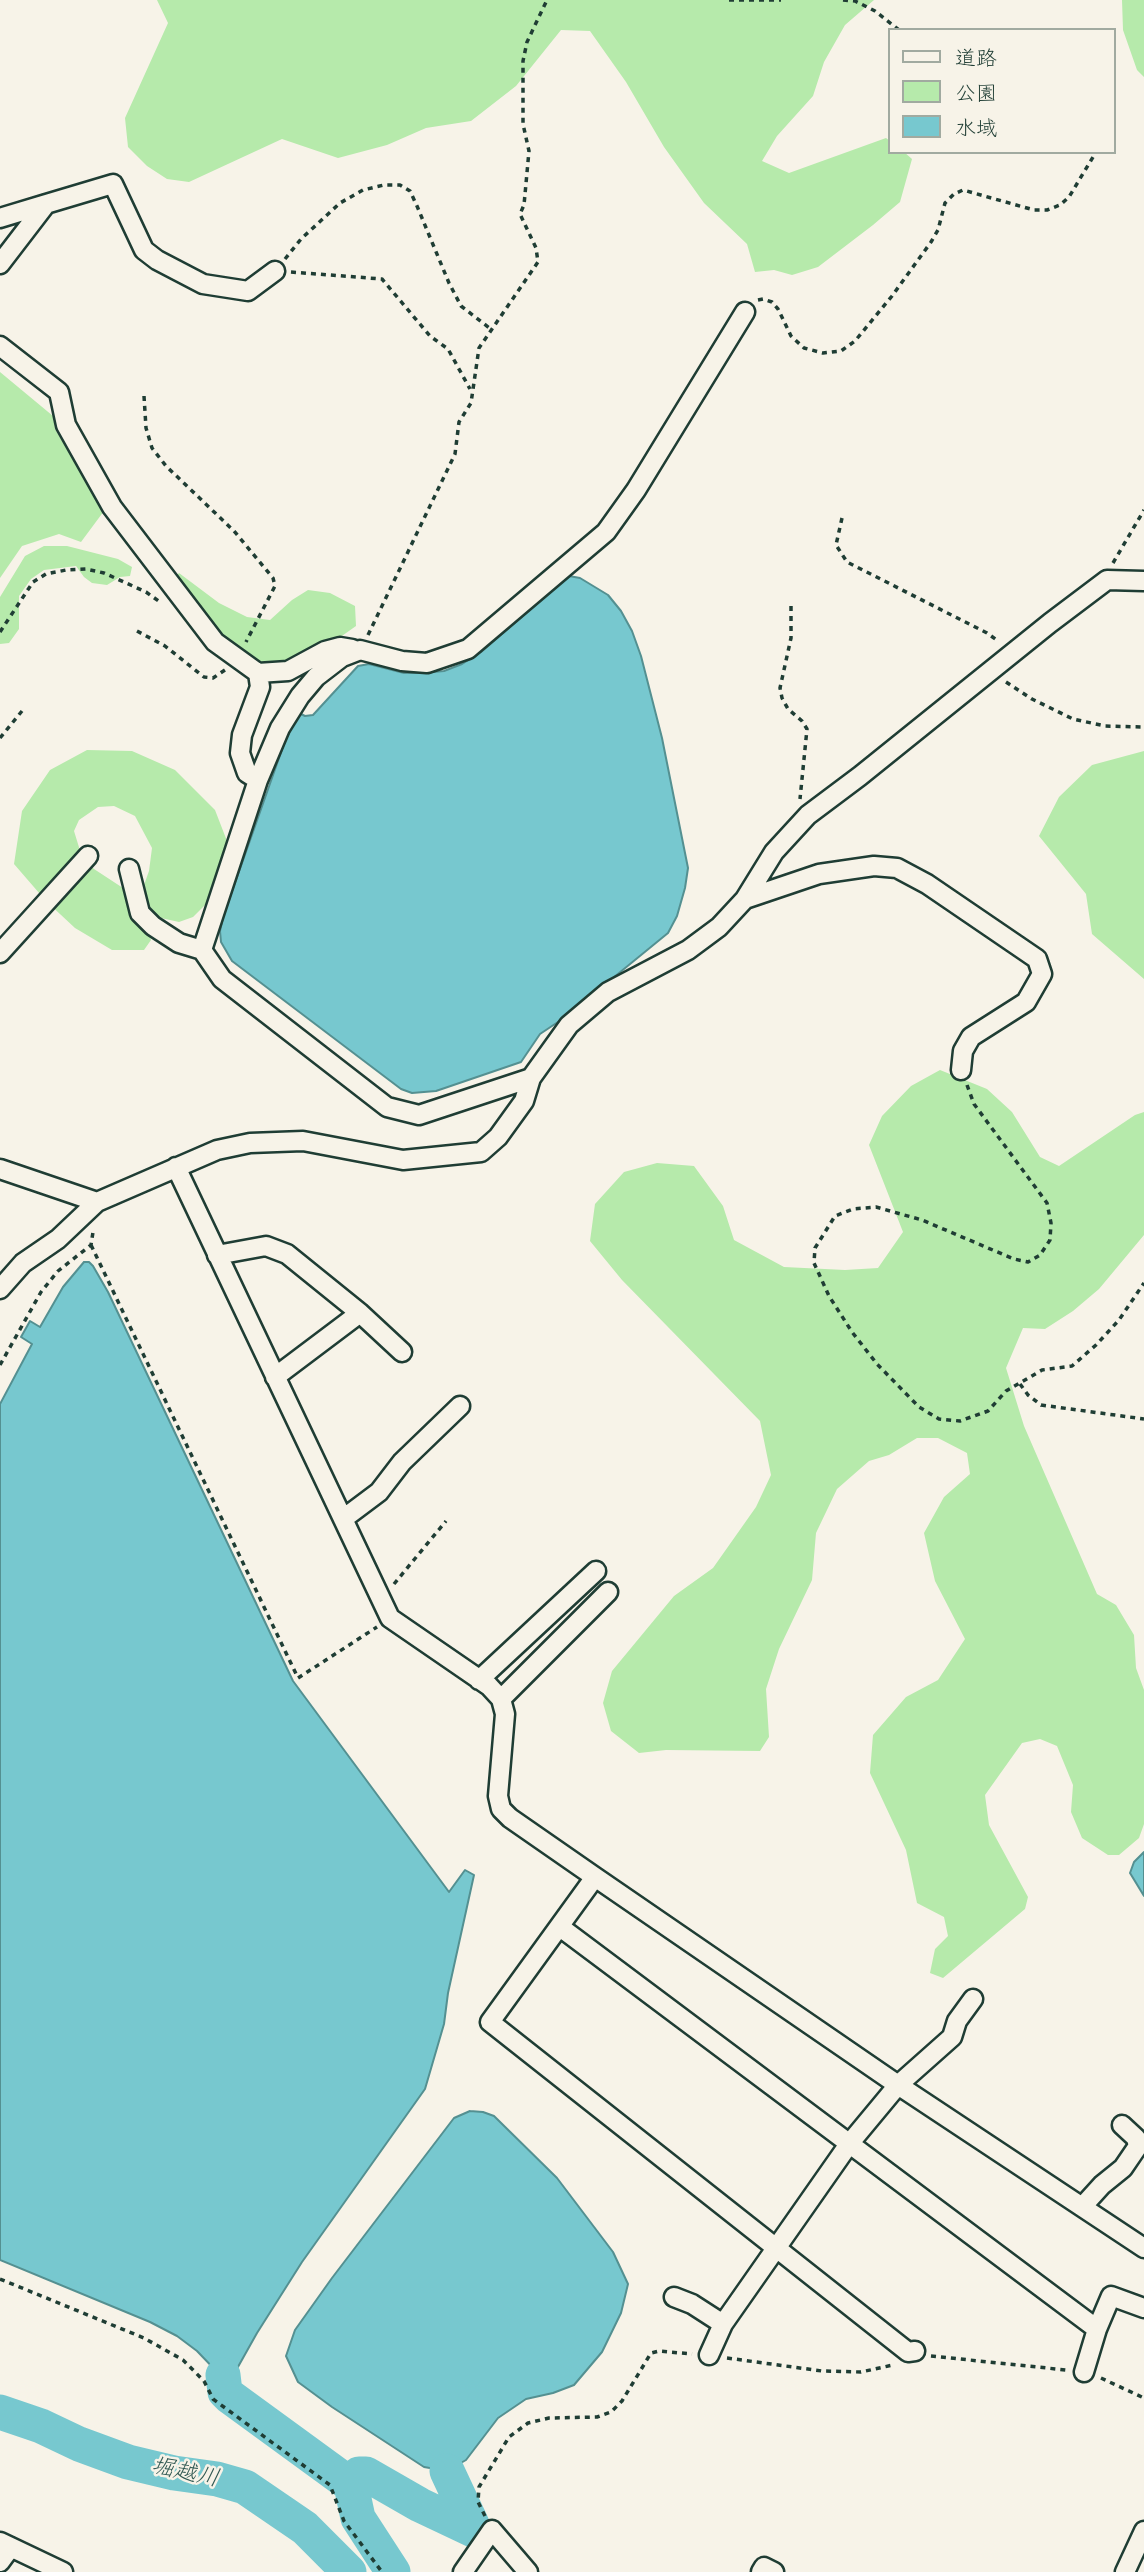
<!DOCTYPE html>
<html>
<head>
<meta charset="utf-8">
<style>
	body { margin:0 }
	#map { position:relative; width:1144px; height:2572px; overflow:hidden; background:#f7f3e8; font-family:"Architects Daughter","Klee One",sans-serif }
	canvas { display:block }
	.legend { position:absolute; left:888px; top:28px; width:228px; height:126px; box-sizing:border-box; background:#f7f3e8; border:2px solid #a1aaa0; margin:0; padding:9px 12px; list-style:none; font-size:21px; color:#1f3d34 }
	.legend li { display:flex; align-items:center; gap:14px; height:35px }
	.legend b { width:35px; border:2px solid #a1aaa0 }
</style>
</head>
<body>
<div id="map">
<canvas width="1144" height="2572"></canvas>
<ul class="legend">
<li><b style="height:9px;background:#f7f3e8"></b>道路</li>
<li><b style="height:19px;background:#b6eaab"></b>公園</li>
<li><b style="height:19px;background:#77c8cf"></b>水域</li>
</ul>
</div>
<script>
const c = document.querySelector('canvas').getContext('2d');
c.lineJoin = 'round';
function fill(path, color) { c.fillStyle = color; c.fill(path, 'evenodd'); }
const poly = rows => new Path2D(rows.map(r => 'M' + r).join(''));
function trace(path, color, width, dash) { c.strokeStyle = color; c.lineWidth = width; c.lineCap = dash ? 'butt' : 'round'; c.setLineDash(dash || []); c.stroke(path); }
function write(font, color, halo, rows, align = 'center') {
  c.font = font + ' "Architects Daughter","Klee One",sans-serif'; c.lineWidth = 5; c.setLineDash([]); c.textBaseline = 'middle'; c.strokeStyle = halo; c.fillStyle = color; for (const [text, x, y, turn = 0] of rows) {
    c.save(); c.translate(x, y); c.rotate((+turn || 0) * Math.PI / 180); c.textAlign = isNaN(turn) ? turn : align; if (halo) c.strokeText(text, 0, 0); c.fillText(text, 0, 0); c.restore();
  }
}
const green = poly([
	[157,0,874,0,845,25,824,62,813,96,777,136,762,161,789,173,886,138,890,141,890,152,904,152,912,159,900,202,873,225,818,267,792,275,774,270,755,272,747,244,704,203,664,147,626,82,590,31,561,30,516,86,471,121,426,128,387,145,338,158,282,139,189,182,167,179,147,166,128,147,125,118,168,23],
	[1122,0,1144,0,1144,77,1137,70,1123,30],
	[0,372,53,416,55,429,104,511,81,542,59,534,22,546,0,578],
	[44,546,67,546,118,559,132,567,130,576,120,577,107,585,92,583,84,577,76,566,44,570,31,579,19,596,19,629,9,643,0,644,0,597,25,556],
	[179,573,219,603,247,617,270,620,292,600,308,590,330,593,355,606,356,626,339,638,287,663,265,665,225,639,174,579],
	[87,750,132,751,175,770,215,810,227,841,206,904,193,917,179,922,161,918,149,907,144,885,149,871,152,848,135,816,114,806,98,807,79,820,74,831,82,857,94,869,123,888,148,929,151,940,144,950,112,950,75,928,46,901,14,864,22,811,50,770],
	[1144,751,1144,979,1092,934,1086,894,1039,836,1059,797,1092,765],
	[940,1070,987,1089,1012,1112,1040,1157,1059,1166,1135,1115,1144,1112,1144,1235,1099,1289,1073,1311,1045,1329,1023,1328,1006,1368,1024,1426,1097,1594,1116,1605,1134,1635,1136,1668,1144,1690,1144,1824,1139,1838,1119,1855,1108,1855,1082,1838,1071,1812,1073,1785,1057,1746,1040,1739,1022,1743,985,1795,989,1825,1028,1897,1025,1909,943,1978,930,1973,935,1949,948,1936,944,1917,917,1903,906,1850,870,1773,873,1735,906,1697,938,1680,965,1639,935,1581,924,1533,944,1497,970,1474,967,1453,938,1438,917,1438,889,1455,869,1461,837,1489,816,1533,812,1580,779,1649,766,1689,769,1737,760,1751,666,1750,639,1753,611,1731,603,1703,612,1671,674,1596,713,1568,756,1507,771,1475,760,1421,622,1280,590,1241,595,1204,624,1172,657,1163,694,1166,723,1206,734,1240,784,1267,845,1270,878,1268,903,1232,869,1145,882,1116,911,1086]
]);
const water = poly([
	[569,576,580,578,608,595,621,611,632,631,641,656,662,738,688,868,685,888,677,916,668,933,564,1018,540,1034,521,1062,436,1091,412,1093,401,1089,232,961,221,942,220,931,223,917,285,741,299,713,305,716,313,715,358,666,369,664,404,673,422,673,444,671,462,664,481,652,569,576],
	[84,1262,89,1262,93,1266,108,1292,293,1681,449,1892,465,1870,474,1875,448,1993,444,2024,425,2089,302,2262,257,2333,234,2374,220,2375,197,2351,177,2336,150,2322,0,2260,0,1404,32,1344,21,1337,30,1321,40,1327,63,1287,84,1262],
	[1144,1852,1144,1896,1130,1873,1134,1862,1144,1852],
	[470,2111,483,2112,494,2116,557,2178,613,2252,628,2284,621,2313,602,2352,574,2385,553,2393,526,2399,498,2418,466,2460,447,2471,424,2467,332,2407,298,2382,286,2356,295,2330,332,2278,454,2118,470,2111]
]);
const river = poly([
	[223,2375,225,2392,229,2396,351,2485,358,2518,393,2572],
	[0,2412,41,2426,79,2444,128,2462,174,2473,217,2479,245,2487,305,2528,349,2572],
	[351,2485,359,2474,366,2474,420,2505,475,2531,447,2471]
]);
const path = poly([
	[729,0,781,0],
	[843,0,855,1,875,11,899,30],
	[285,259,301,239,340,203,363,190,384,185,400,185,410,191,417,206,449,283,461,306,492,330],
	[291,272,382,279,430,336,448,349,470,389],
	[758,300,763,299,772,302,778,309,791,336,804,348,823,353,841,351,855,341,892,296,931,242,938,230,945,203,954,194,963,190,1034,210,1047,210,1060,205,1069,197,1096,152],
	[144,396,146,428,152,448,166,466,234,531,273,578,275,586,246,642],
	[842,518,836,545,847,562,987,633,998,641],
	[1113,563,1144,510],
	[791,606,791,638,780,688,782,698,788,709,802,721,807,729,800,799],
	[137,631,165,646,204,677,213,678,225,670],
	[0,632,33,582,46,574,66,570,86,569,104,573,146,592,160,602],
	[368,635,455,454,459,422,471,403,479,348,538,262,536,248,520,214,524,205,529,151,523,124,523,61,527,42,547,0],
	[1006,682,1032,699,1073,719,1105,726,1144,727],
	[0,738,22,711],
	[967,1085,974,1104,1047,1203,1051,1223,1050,1240,1040,1255,1028,1262,1014,1259,922,1220,876,1207,853,1209,835,1216,815,1248,814,1263,829,1296,852,1332,877,1364,919,1407,939,1419,960,1421,988,1411,1006,1391,1042,1370,1072,1366,1096,1345,1119,1320,1144,1283],
	[91,1245,298,1678,377,1627],
	[0,1365,41,1292,58,1271,91,1245,93,1232],
	[1020,1384,1028,1395,1041,1405,1144,1419],
	[394,1584,446,1521],
	[0,2279,144,2338,183,2360,204,2381,213,2399,330,2485,344,2521,382,2572],
	[931,2356,1066,2370],
	[727,2358,822,2371,861,2372,893,2365],
	[1101,2378,1144,2398],
	[485,2516,478,2502,479,2487,509,2437,528,2423,549,2418,597,2417,611,2412,622,2401,651,2353,659,2351,692,2354]
]);
const minor = poly([
	[0,218,46,204],
	[0,264,46,204,113,184,144,250,157,260,203,284,248,291,275,271],
	[0,346,59,392,66,425,112,507,215,642,258,673,288,671,325,651,340,647,352,649],
	[258,673,260,687,242,735,240,753,247,773,258,780],
	[129,869,140,913,153,926,179,943,202,950],
	[745,899,819,874,874,866,897,868,927,884,1037,959,1042,974,1026,1002,971,1037,963,1051,961,1070],
	[0,953,88,856],
	[531,1078,419,1115,387,1107,222,979,202,950,258,780,280,728,300,696,316,677,342,657,360,650,402,661,427,663,468,649,606,532,636,490,745,312],
	[176,1167,390,1618,489,1686,501,1699,505,1714,498,1796,501,1809,510,1818,595,1877,898,2085,1144,2248],
	[0,1169,97,1202],
	[217,1255,266,1246,287,1254,360,1313,402,1352],
	[0,1289,23,1263,58,1239,97,1202,217,1150,250,1143,303,1141,403,1160,481,1152,498,1137,524,1101,531,1078,569,1025,608,992,688,950,719,927,745,899,774,852,808,815,860,776,1050,623,1107,580,1144,581],
	[275,1377,360,1313],
	[343,1519,379,1492,402,1462,460,1406],
	[479,1680,596,1571],
	[501,1699,608,1592],
	[595,1877,490,2022,908,2352,915,2351],
	[560,1927,1097,2329],
	[1082,2207,1102,2185,1123,2168,1138,2146,1136,2138,1122,2125],
	[674,2297,692,2304,723,2324,849,2144,898,2085,952,2037,957,2021,973,1999],
	[709,2355,723,2324],
	[1084,2372,1097,2329,1111,2296,1144,2308],
	[0,2542,63,2572],
	[0,2562,11,2547],
	[463,2572,492,2530,528,2572],
	[761,2572,764,2567,774,2572],
	[1125,2572,1144,2531]
]);
const waterNames = [
	["堀越川",185,2474,12]
];
fill(green, '#b6eaab');
fill(water, '#77c8cf');
trace(water, '#549091', 2);
trace(river, '#77c8cf', 35);
trace(minor, '#1f3d34', 23);
trace(path, '#1f3d34', 3.5, [5, 5]);
trace(minor, '#f7f3e8', 18);
write('italic 23px', '#315953', '#f7f3e8', waterNames);
</script>
</body>
</html>
